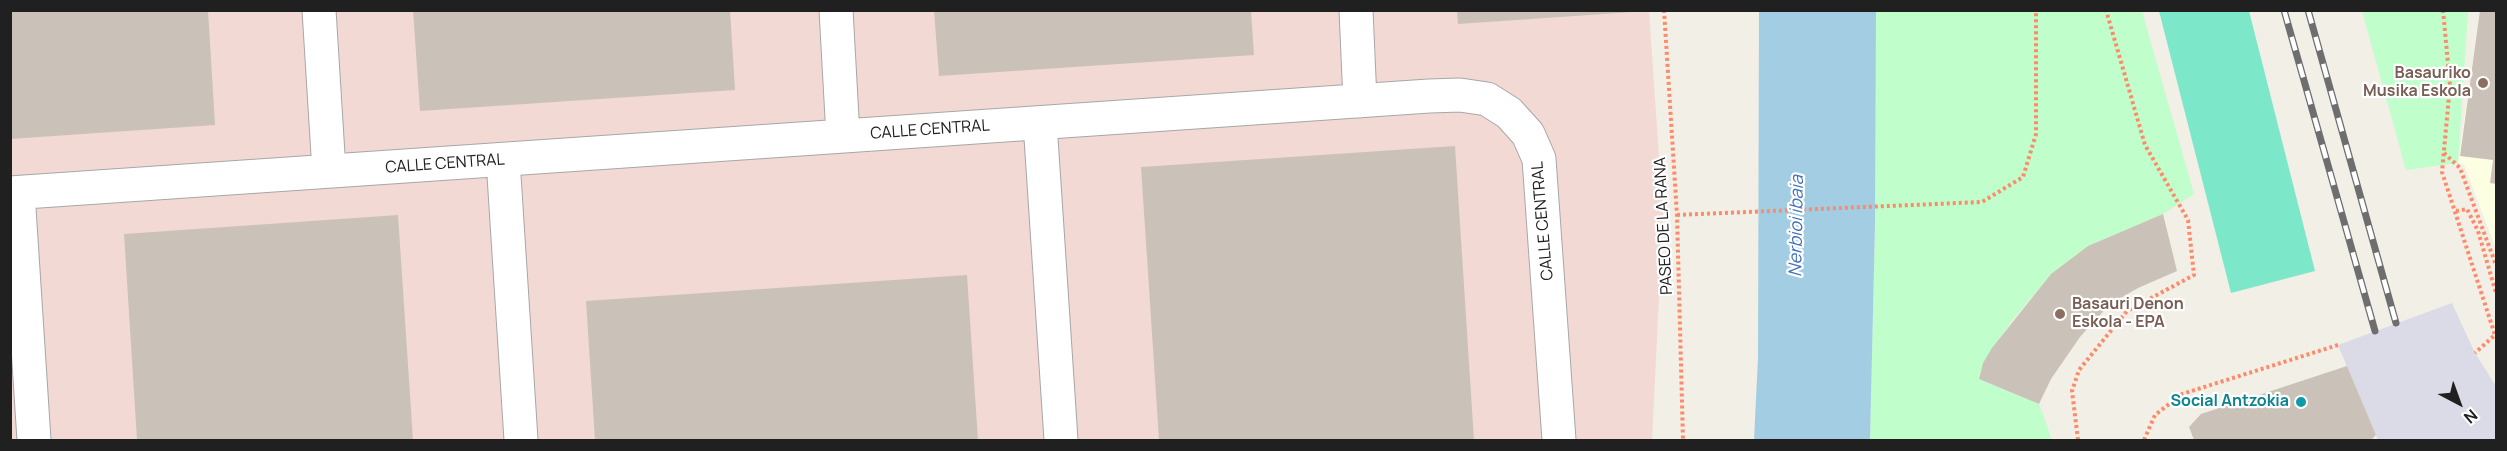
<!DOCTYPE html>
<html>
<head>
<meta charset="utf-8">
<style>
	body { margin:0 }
	#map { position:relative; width:2507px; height:451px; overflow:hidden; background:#f1efe6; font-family:Manrope,sans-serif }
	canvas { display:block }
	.frame { position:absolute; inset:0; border:12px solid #202020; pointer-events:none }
	.north { position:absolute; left:2429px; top:373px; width:60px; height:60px; -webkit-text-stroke:4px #fff; paint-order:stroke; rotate:139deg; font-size:16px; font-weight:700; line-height:24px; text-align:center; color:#202020 }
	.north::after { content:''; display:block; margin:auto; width:21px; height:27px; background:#202020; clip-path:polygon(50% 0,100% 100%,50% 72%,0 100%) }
</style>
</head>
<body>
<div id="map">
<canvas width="2507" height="451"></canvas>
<div class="frame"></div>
<div class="north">N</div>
</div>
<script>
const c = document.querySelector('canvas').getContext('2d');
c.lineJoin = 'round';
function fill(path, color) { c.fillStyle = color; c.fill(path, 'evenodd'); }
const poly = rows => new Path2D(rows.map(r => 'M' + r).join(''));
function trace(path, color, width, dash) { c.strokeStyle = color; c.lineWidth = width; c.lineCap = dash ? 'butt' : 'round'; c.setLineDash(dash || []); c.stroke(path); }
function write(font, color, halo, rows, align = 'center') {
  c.font = font + ' Manrope,sans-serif'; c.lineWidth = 4.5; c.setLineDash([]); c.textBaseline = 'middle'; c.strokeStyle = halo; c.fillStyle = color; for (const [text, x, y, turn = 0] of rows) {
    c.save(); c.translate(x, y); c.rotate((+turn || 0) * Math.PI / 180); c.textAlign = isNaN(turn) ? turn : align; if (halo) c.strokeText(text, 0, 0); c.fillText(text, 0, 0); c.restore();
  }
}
const commercial = poly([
	[10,11,1649,11,1663,215,1652,440,11,440]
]);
const education = poly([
	[2480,11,2496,11,2496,249,2464,165,2458,163]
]);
const park = poly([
	[1876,11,2142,11,2194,194,2163,214,2088,246,2051,274,2011,322,1983,363,1979,379,2039,404,2052,440,1870,440,1875,224],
	[2362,11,2468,11,2458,163,2406,170]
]);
const pitch = poly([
	[2159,11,2249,11,2315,271,2231,293]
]);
const plaza = poly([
	[2452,303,2475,353,2496,386,2496,440,2378,440,2338,345]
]);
const water = poly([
	[1759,11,1876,11,1875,224,1870,440,1754,440,1758,358]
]);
const building = poly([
	[10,10,208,10,215,125,10,139],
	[413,10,730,10,735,90,420,111],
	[934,10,1251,10,1254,55,939,76],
	[1457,10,1633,10,1633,12,1458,24],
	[2480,10,2496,10,2496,184,2490,183,2493,160,2460,156],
	[1455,146,1474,440,1159,440,1141,167],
	[2163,214,2177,271,2138,288,2109,305,2080,337,2051,379,2039,404,1979,379,1983,363,1992,348,2051,274,2088,246],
	[398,215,413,440,137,440,124,234],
	[967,275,978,440,595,440,586,301],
	[2347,366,2376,435,2371,440,2194,440,2189,427,2201,414]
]);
const path = poly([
	[1664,10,1677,215,1683,440],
	[2443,10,2450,85,2442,172,2495,335,2475,353],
	[2444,153,2460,168,2496,265],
	[2456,211,2467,209,2478,231,2496,293],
	[1677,215,1982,202,2023,177,2036,134,2036,10],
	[2078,440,2072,391,2079,370,2127,311,2194,275,2188,220,2145,145,2106,10],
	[2144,440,2155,415,2182,394,2338,345]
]);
const minor = poly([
	[319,10,329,171],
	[836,10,843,136],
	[1356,10,1360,101],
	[1040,123,1061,440],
	[503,160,521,440],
	[10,193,1429,96,1460,95,1487,99,1509,113,1528,134,1539,159,1559,440],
	[18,193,34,440]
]);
const rail = poly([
	[2284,10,2375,331],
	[2308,10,2396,323]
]);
const markers = [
	[2483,83,6,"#8d6e63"],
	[2060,314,6,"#8d6e63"],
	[2301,402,6,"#0f9aa8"]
];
const educationNames = [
	["Basauriko",2471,74],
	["Musika Eskola",2471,92],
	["Basauri Denon",2072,305,"left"],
	["Eskola - EPA",2072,323,"left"]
];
const streetNames = [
	["CALLE CENTRAL",930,130,-4],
	["CALLE CENTRAL",445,164,-4],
	["CALLE CENTRAL",1543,221,-95],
	["PASEO DE LA RANA",1664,226,-93]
];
const cultureNames = [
	["Social Antzokia",2289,402]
];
const waterNames = [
	["Nerbioi ibaia",1797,226,-89]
];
fill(commercial, '#f3d9d4');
fill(education, '#fcffe1');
fill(park, '#c0fecc');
fill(pitch, '#7de7ca');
fill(plaza, '#dbdae7');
fill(water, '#a3cde2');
fill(building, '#cac2b8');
trace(minor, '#a7a7a7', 35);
trace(path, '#ff8a69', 4, [3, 3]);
trace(minor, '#fff', 33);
trace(rail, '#6e6e6e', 7);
trace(rail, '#fff', 4.5, [14]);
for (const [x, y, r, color] of markers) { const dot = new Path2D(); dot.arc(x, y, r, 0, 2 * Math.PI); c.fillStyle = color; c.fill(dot); trace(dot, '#fff', 2); }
write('bold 16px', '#785e54', '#fff', educationNames, 'right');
write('16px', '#202020', '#fff', streetNames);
write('bold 16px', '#0d838f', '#fff', cultureNames, 'right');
write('italic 18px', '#4371b9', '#fff', waterNames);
</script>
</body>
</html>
